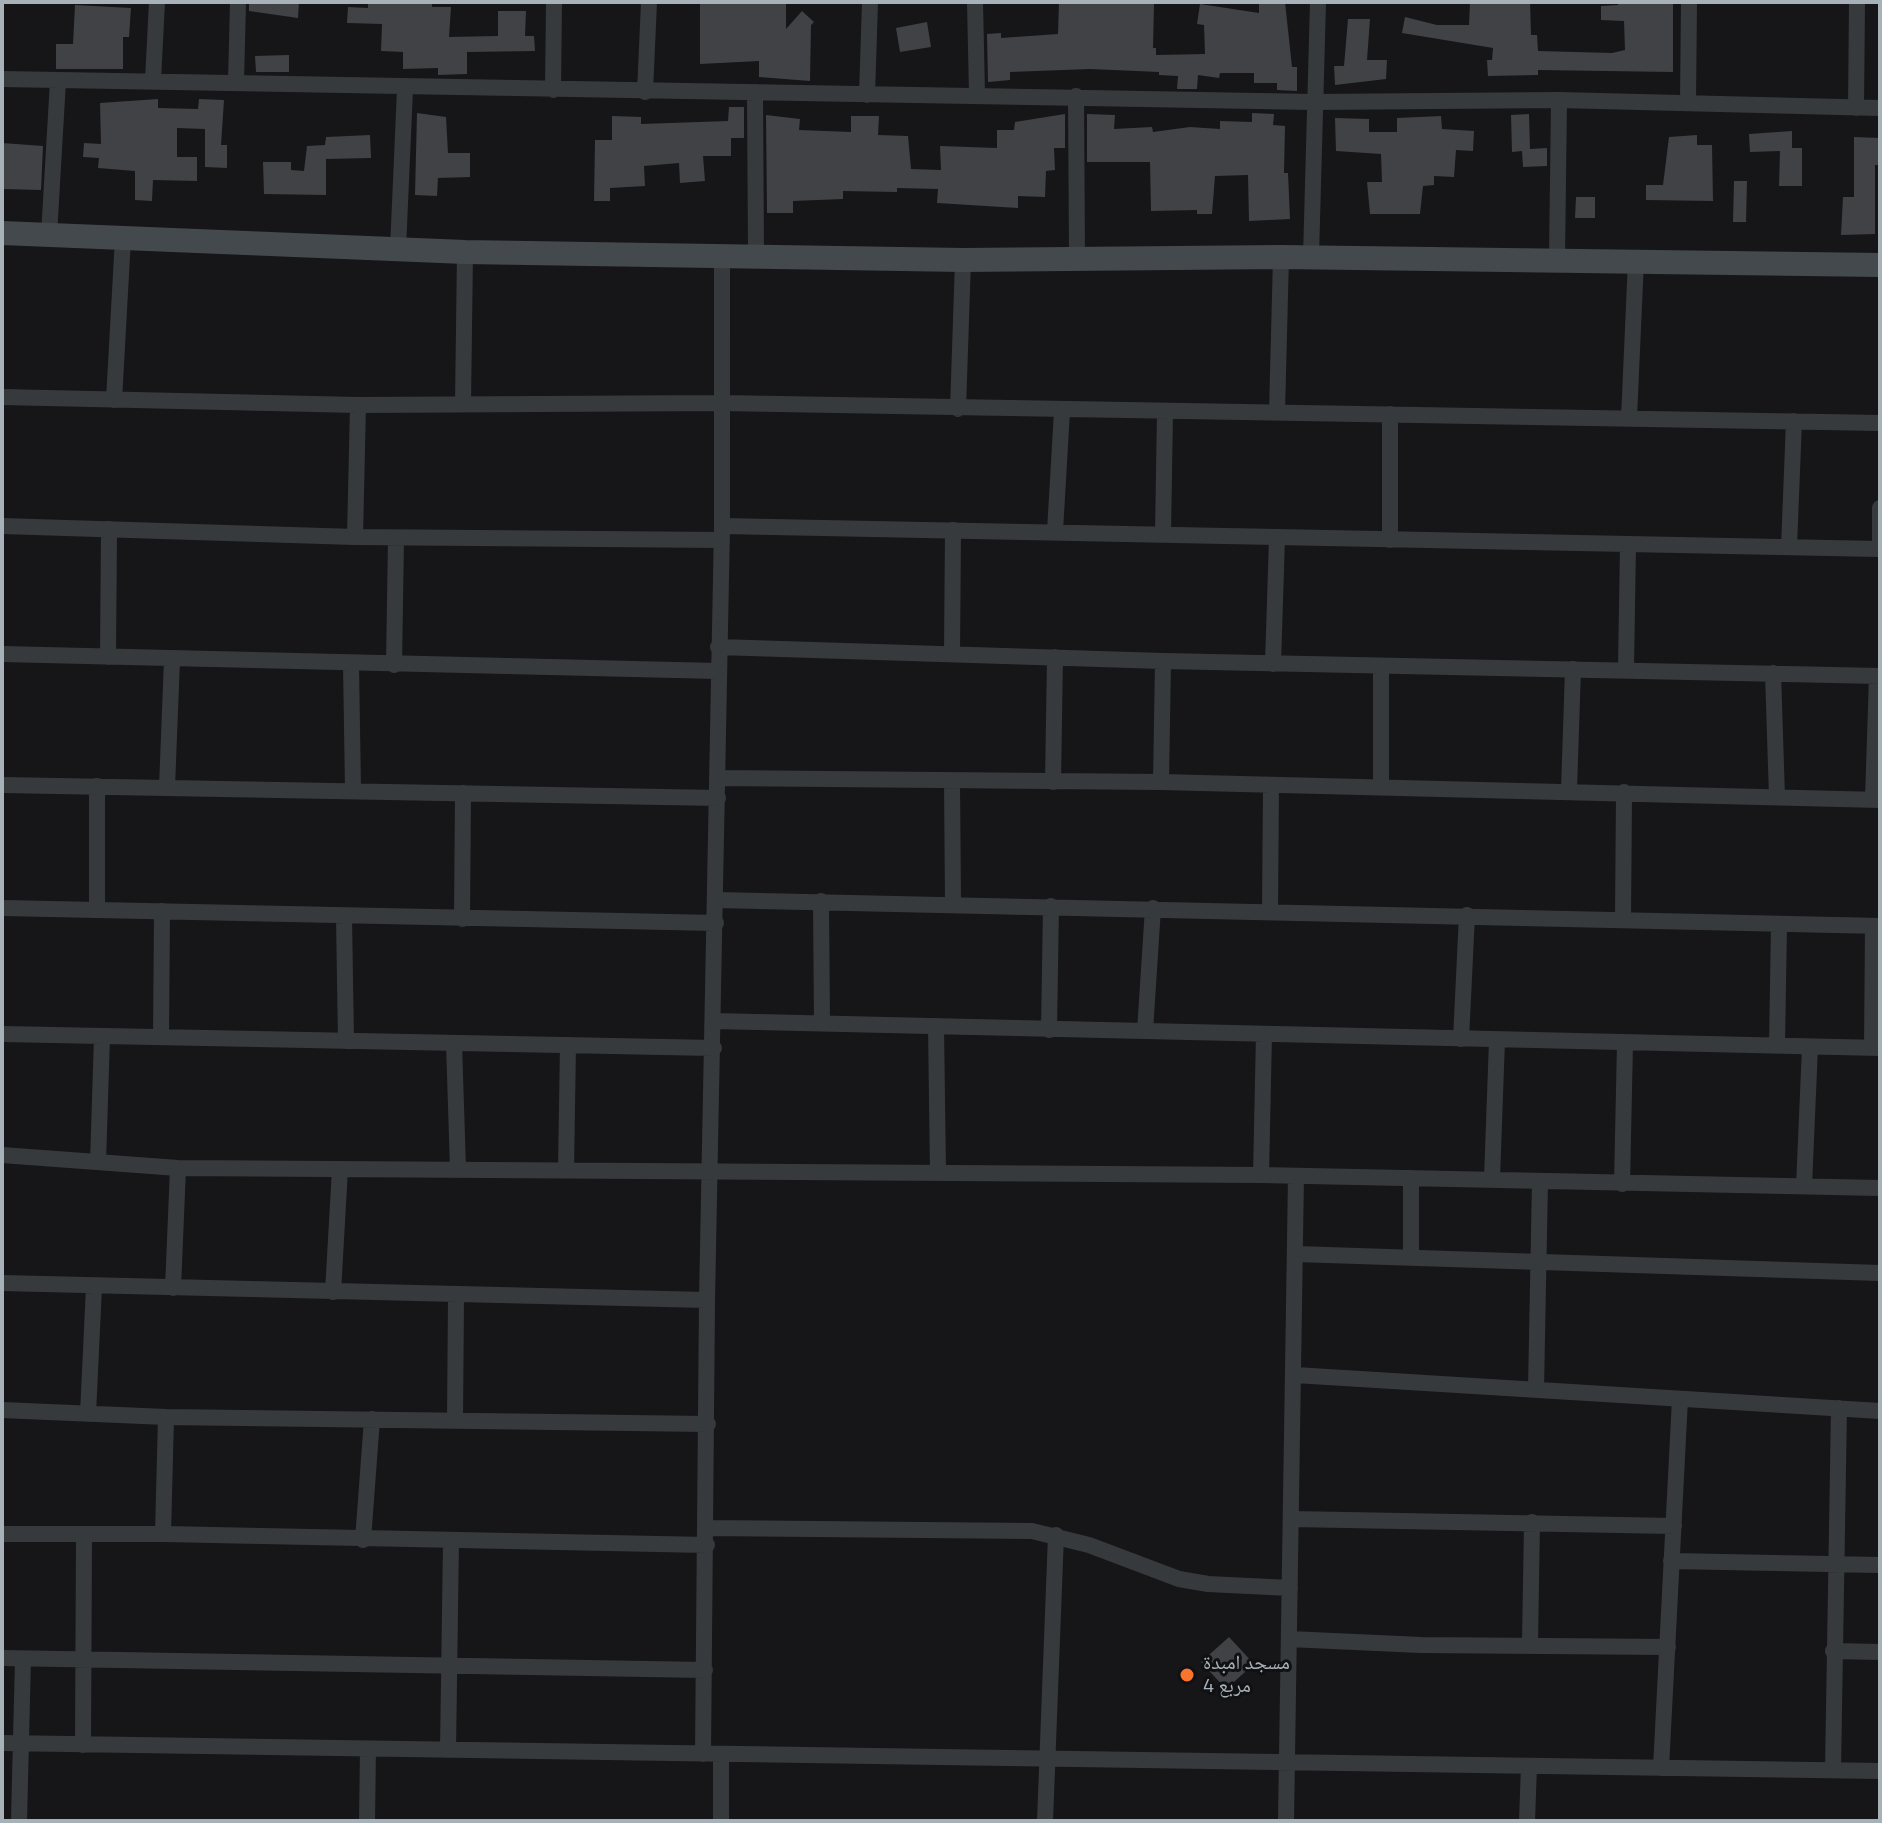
<!DOCTYPE html>
<html>
<head>
<meta charset="utf-8">
<style>
	body { margin:0 }
	#map { position:relative; width:1882px; height:1823px; overflow:hidden; background:#161618; font-family:"Titillium Web",sans-serif }
	canvas { display:block }
	.frame { position:absolute; inset:0; border:4px solid #a7b2b8; pointer-events:none }
</style>
</head>
<body>
<div id="map">
<canvas width="1882" height="1823"></canvas>
<div class="frame"></div>
</div>
<script>
const c = document.querySelector('canvas').getContext('2d');
c.lineJoin = 'round';
function fill(path, color) { c.fillStyle = color; c.fill(path, 'evenodd'); }
const poly = rows => new Path2D(rows.map(r => 'M' + r).join(''));
function trace(path, color, width, dash) { c.strokeStyle = color; c.lineWidth = width; c.lineCap = dash ? 'butt' : 'round'; c.setLineDash(dash || []); c.stroke(path); }
function write(font, color, halo, rows, align = 'center') {
  c.font = font + ' "Titillium Web","Noto Naskh Arabic",sans-serif'; c.lineWidth = 6; c.setLineDash([]); c.textBaseline = 'middle'; c.strokeStyle = halo; c.fillStyle = color; for (const [text, x, y, turn = 0] of rows) {
    c.save(); c.translate(x, y); c.rotate((+turn || 0) * Math.PI / 180); c.textAlign = isNaN(turn) ? turn : align; if (halo) c.strokeText(text, 0, 0); c.fillText(text, 0, 0); c.restore();
  }
}
const building = poly([
	[249,2,299,2,298,18,249,11],
	[368,2,432,2,432,7,451,7,449,37,498,36,498,11,526,11,525,36,534,36,535,51,467,52,467,74,438,75,438,68,403,69,403,52,381,51,382,24,347,23,348,7,368,8],
	[700,2,786,2,786,29,802,11,814,22,811,25,810,81,759,77,759,61,700,64],
	[1059,2,1154,4,1153,48,1156,48,1156,55,1205,54,1204,25,1197,24,1200,4,1259,13,1259,2,1285,2,1292,67,1297,67,1297,91,1277,90,1277,83,1254,83,1254,73,1220,73,1219,78,1198,75,1197,89,1177,89,1178,76,1159,75,1159,72,1090,69,1010,72,1010,80,988,82,987,34,1001,33,1001,38,1058,34],
	[1470,2,1530,2,1531,35,1537,35,1538,51,1612,53,1625,50,1624,21,1601,20,1601,6,1618,5,1618,2,1673,2,1673,72,1538,70,1538,75,1488,76,1487,60,1492,60,1493,48,1402,33,1405,17,1437,25,1469,25],
	[75,5,131,8,129,37,123,37,123,69,56,69,56,44,73,44],
	[1348,19,1370,19,1367,60,1387,60,1386,79,1335,85,1334,66,1344,66],
	[927,22,931,47,900,52,896,28],
	[289,55,289,72,256,72,255,56],
	[158,99,158,108,198,109,199,99,224,100,221,145,227,145,227,168,205,167,205,129,177,128,177,157,197,157,197,181,153,180,152,201,135,200,135,171,98,168,99,158,83,157,84,143,101,144,100,103],
	[729,107,744,107,744,138,731,138,731,156,703,156,705,181,680,183,679,163,644,166,645,186,610,188,610,201,594,201,595,140,612,140,612,116,641,117,641,124,728,121],
	[417,113,446,117,448,153,470,153,470,177,438,178,437,196,415,195],
	[1252,113,1274,114,1273,125,1285,126,1284,173,1288,173,1290,219,1249,221,1248,175,1215,176,1212,214,1197,214,1197,210,1151,211,1150,162,1087,162,1087,114,1115,115,1114,129,1152,127,1153,132,1190,127,1220,129,1220,121,1252,122],
	[1065,114,1065,148,1054,148,1055,170,1046,171,1045,197,1018,196,1018,208,937,203,938,189,897,188,897,192,843,191,843,199,793,201,793,213,767,213,766,115,800,119,799,130,851,132,851,116,879,116,878,135,908,136,911,169,941,170,940,146,997,148,997,130,1014,130,1015,122],
	[1529,114,1530,149,1547,148,1547,166,1523,167,1522,151,1512,152,1511,115],
	[1441,116,1442,129,1474,131,1473,151,1456,150,1454,177,1434,176,1434,185,1423,186,1420,214,1370,214,1367,182,1382,182,1381,154,1336,151,1335,118,1369,119,1369,132,1397,132,1397,118],
	[1792,131,1792,148,1802,148,1802,186,1779,186,1780,151,1750,152,1749,134],
	[370,135,371,158,326,159,326,195,264,194,263,162,291,162,291,170,304,171,307,146,325,145,326,137],
	[1697,135,1697,145,1712,145,1713,201,1646,200,1646,185,1663,185,1669,137],
	[1854,137,1880,138,1880,165,1875,165,1875,234,1841,235,1843,197,1854,197],
	[2,143,43,146,41,190,2,189],
	[1734,181,1747,181,1746,222,1733,222],
	[1576,197,1595,197,1595,218,1575,218],
	[1229,1637,1254,1664,1226,1689,1201,1662]
]);
const street = poly([
	[975,2,977,94],
	[2,79,1314,102,1559,100,1880,108],
	[153,80,157,2],
	[236,82,238,2],
	[553,90,554,2],
	[645,92,649,2],
	[755,92,756,255],
	[867,95,870,2],
	[1076,96,1077,258],
	[1688,102,1689,2],
	[1856,108,1857,2],
	[49,235,58,81],
	[398,249,405,89],
	[1311,257,1318,2],
	[1557,259,1559,100],
	[2,397,358,405,721,403,1880,423],
	[114,400,123,238],
	[463,404,465,252],
	[958,409,963,260],
	[1277,412,1281,257],
	[1390,414,1390,540],
	[1629,418,1636,260],
	[2,526,355,537,722,540],
	[722,526,1880,549],
	[1055,531,1062,411],
	[1163,534,1165,412],
	[355,537,358,405],
	[1789,547,1794,421],
	[1880,549,1880,508],
	[718,647,1163,661,1880,676],
	[2,654,718,671],
	[952,654,953,530],
	[108,657,109,529],
	[351,664,353,790],
	[1273,664,1277,538],
	[394,665,396,538],
	[1381,666,1381,787],
	[1626,669,1628,544],
	[1773,673,1777,797],
	[718,778,1161,782,1880,800],
	[952,781,953,903],
	[1053,782,1055,657],
	[1161,782,1163,661],
	[2,785,718,798],
	[97,786,97,910],
	[167,787,172,660],
	[1569,790,1573,669],
	[1873,799,1877,676],
	[716,900,1880,926],
	[821,901,822,1022],
	[2,908,716,923],
	[1270,911,1271,786],
	[344,917,346,1041],
	[462,919,463,793],
	[1623,920,1624,792],
	[714,1021,1880,1048],
	[936,1026,938,1173],
	[1049,1030,1051,906],
	[1145,1031,1153,908],
	[2,1034,714,1048],
	[161,1037,162,911],
	[1461,1039,1467,915],
	[454,1043,458,1169],
	[1777,1045,1779,924],
	[1872,1048,1873,926],
	[2,1155,178,1168,1261,1175,1880,1188],
	[98,1162,102,1037],
	[566,1169,568,1045],
	[1261,1175,1264,1034],
	[1492,1179,1497,1040],
	[1622,1184,1625,1043],
	[1804,1186,1810,1047],
	[1296,1254,1880,1273],
	[1411,1257,1411,1178],
	[2,1283,707,1300],
	[173,1288,178,1168],
	[333,1292,340,1169],
	[1295,1375,1880,1411],
	[1536,1389,1540,1181],
	[2,1410,166,1417,708,1424],
	[88,1414,94,1287],
	[455,1420,456,1297],
	[1292,1519,1674,1526],
	[707,1528,1032,1531,1089,1545,1179,1579,1208,1584,1290,1588],
	[2,1534,163,1534,707,1545],
	[163,1534,166,1417],
	[363,1540,372,1419],
	[1671,1561,1880,1565],
	[1289,1639,1421,1645,1668,1647],
	[1530,1644,1532,1522],
	[1833,1651,1880,1652],
	[2,1658,705,1670],
	[2,1743,1880,1771],
	[83,1745,84,1534],
	[448,1750,451,1541],
	[703,1754,707,1300,722,526,722,255],
	[721,1754,721,1821],
	[1661,1768,1680,1399],
	[1833,1770,1839,1408],
	[19,1821,23,1659],
	[367,1821,368,1749],
	[1045,1821,1056,1535],
	[1286,1821,1296,1176],
	[1527,1821,1529,1766]
]);
const secondary = poly([
	[2,233,465,252,963,260,1281,257,1880,265]
]);
const markers = [
	[1187,1675,8,"#f9742d"]
];
const poiNames = [
	["مسجد امبدة",1203,1664],
	["مربع 4",1203,1687]
];
fill(building, '#404245');
trace(street, '#373a3d', 16);
trace(secondary, '#44494d', 24);
for (const [x, y, r, color] of markers) { const dot = new Path2D(); dot.arc(x, y, r, 0, 2 * Math.PI); c.fillStyle = color; c.fill(dot); trace(dot, '#111113', 3); }
write('20px', '#a7b2b8', '#111113', poiNames, 'left');
</script>
</body>
</html>
